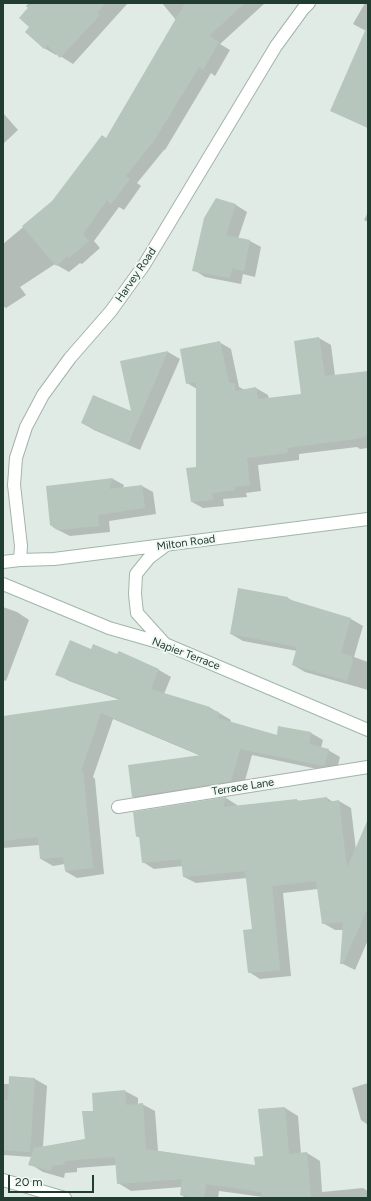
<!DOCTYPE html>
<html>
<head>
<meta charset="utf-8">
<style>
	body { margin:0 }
	#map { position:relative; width:371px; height:1201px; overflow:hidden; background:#e1ebe5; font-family:Figtree,sans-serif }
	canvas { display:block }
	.frame { position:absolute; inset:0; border:4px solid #213c30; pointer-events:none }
	.scale { position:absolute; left:8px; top:1175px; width:86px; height:18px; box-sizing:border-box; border:2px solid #213c30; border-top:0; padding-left:5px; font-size:12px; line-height:14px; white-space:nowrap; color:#213c30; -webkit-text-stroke:3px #f1f8f3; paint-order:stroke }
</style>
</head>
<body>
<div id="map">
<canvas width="371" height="1201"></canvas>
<div class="frame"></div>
<div class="scale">20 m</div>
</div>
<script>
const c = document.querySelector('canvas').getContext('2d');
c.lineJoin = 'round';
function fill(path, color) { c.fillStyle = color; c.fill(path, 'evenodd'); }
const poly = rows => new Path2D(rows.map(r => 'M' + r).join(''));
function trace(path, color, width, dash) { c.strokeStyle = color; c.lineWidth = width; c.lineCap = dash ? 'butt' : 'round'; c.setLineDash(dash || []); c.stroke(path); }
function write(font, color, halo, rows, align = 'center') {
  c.font = font + ' Figtree,sans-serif'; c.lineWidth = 4; c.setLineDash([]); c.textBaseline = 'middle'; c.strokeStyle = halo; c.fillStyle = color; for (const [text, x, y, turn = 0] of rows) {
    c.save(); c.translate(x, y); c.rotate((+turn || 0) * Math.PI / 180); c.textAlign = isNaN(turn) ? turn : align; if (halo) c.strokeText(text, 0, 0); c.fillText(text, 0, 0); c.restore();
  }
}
const shadow = poly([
	[29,3,128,3,73,64,57,54,56,55,44,48,31,27,28,8,26,6],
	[162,3,264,4,220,44,230,50,215,76,211,73,165,150,164,150,137,183,141,186,124,210,119,207,94,241,100,248,82,264,80,263,69,272,55,264,20,287,26,295,6,308,3,306,3,244,53,202,107,139,176,20],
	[365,3,368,3,368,128,332,111,366,31,353,24],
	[3,113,18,130,3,144],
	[216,199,236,205,247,212,238,239,250,241,261,247,255,277,243,274,241,284,205,277,194,270],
	[368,212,368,222,364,220],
	[319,338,331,345,335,376,368,373,368,448,360,449,357,447,299,454,299,460,258,465,261,491,246,493,247,497,223,499,224,506,203,508,192,502,197,468,197,389,187,383,219,342,231,349,239,387,245,390,256,388,268,395,269,399,302,395,295,342],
	[168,352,180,359,140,450,94,430,82,423,133,413,121,362],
	[113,479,124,485,123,488,142,486,153,492,156,514,109,521,110,532,70,536,58,530,47,487],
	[288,598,296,603,351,619,363,626,354,657,368,662,368,690,305,672,293,665,297,651,243,641,231,634],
	[3,607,17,612,29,620,6,681,3,680],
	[91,650,118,655,119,652,159,670,171,677,164,694,209,707,231,720,230,723,277,736,311,733,323,740,321,748,328,750,340,757,336,773,252,755,243,788,145,804,133,797,201,756,113,719,93,777,95,779,104,874,77,878,65,871,65,864,53,866,41,859,39,845,3,848,3,723,120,700,69,681,57,674],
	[226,798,237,805,237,806,297,800,300,801,327,798,333,802,339,801,351,808,356,850,368,821,368,940,355,970,341,963,343,930,335,930,323,923,318,889,283,893,291,976,260,979,249,972,253,930,247,878,196,883,184,877,183,866,154,869,143,862,140,838,137,836,134,813],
	[10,1078,35,1079,47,1086,43,1147,86,1139,94,1111,125,1091,138,1098,138,1104,142,1104,155,1111,158,1151,256,1166,264,1157,285,1108,298,1116,301,1154,307,1153,320,1161,322,1192,363,1188,368,1191,368,1198,263,1198,263,1197,219,1191,218,1198,186,1198,181,1195,182,1187,131,1191,118,1183,117,1165,77,1168,77,1172,65,1173,64,1178,43,1172,30,1164,32,1157,3,1155,3,1084,10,1084],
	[368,1083,368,1125,361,1120,352,1088]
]);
const building = poly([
	[32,3,106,3,97,13,100,15,60,58,47,45,44,49,25,32,29,27,19,18],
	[185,3,245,3,209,36,219,42,203,70,199,67,152,144,151,144,126,176,130,179,111,204,107,200,83,234,89,241,69,258,68,256,56,266,22,226,52,201,102,135,106,138],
	[368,24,368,128,330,111],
	[216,198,236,204,226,235,250,240,244,271,232,268,230,278,192,271,204,218],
	[319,337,325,376,368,371,368,436,361,437,362,438,287,448,288,453,247,458,250,485,234,487,235,490,212,493,213,500,191,502,186,468,196,467,196,382,186,384,180,349,220,341,229,383,235,383,235,391,256,387,258,399,301,394,294,341],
	[168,351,128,444,81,423,93,395,131,411,120,361],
	[113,478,109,489,142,485,145,508,98,515,99,526,57,530,50,525,46,486],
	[238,588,288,597,288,599,351,618,341,653,352,656,352,659,353,660,347,681,292,665,297,647,230,634],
	[70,640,91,649,93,644,117,654,119,651,159,669,151,689,210,707,209,709,219,712,218,718,277,735,278,726,311,732,309,744,329,749,324,766,240,749,231,781,132,797,128,765,201,755,101,713,81,771,83,771,93,868,65,871,63,857,40,859,38,837,3,841,3,716,121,699,55,675],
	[226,797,223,807,297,799,297,801,327,797,328,802,339,800,347,868,368,819,368,907,343,964,340,964,343,922,322,924,316,881,272,886,280,970,248,973,243,930,252,929,245,871,183,877,181,859,142,863,139,836,136,837,133,812],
	[9,1076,35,1078,30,1152,3,1150,3,1099,8,1100],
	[125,1090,126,1105,143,1103,146,1149,255,1165,254,1157,263,1156,258,1109,285,1107,289,1154,307,1152,311,1198,262,1198,261,1192,206,1184,204,1198,197,1198,180,1195,182,1179,117,1184,115,1157,64,1161,65,1164,52,1166,51,1171,28,1165,34,1148,85,1139,82,1111,93,1111,92,1093]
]);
const lane = poly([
	[118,807,368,767]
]);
const street = poly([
	[20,560,21,546,14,485,16,458,26,427,43,395,70,358,111,311,144,265,276,46,303,9,309,3],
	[3,1180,65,1198]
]);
const secondary = poly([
	[3,562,20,560,54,559,368,519],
	[3,584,109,628,165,644,368,730],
	[165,644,137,613,135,594,136,574,149,558,165,546]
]);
const streetNames = [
	["Harvey Road",136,275,-56],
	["Milton Road",186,543,-8],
	["Napier Terrace",186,654,21],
	["Terrace Lane",243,787,-9]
];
fill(shadow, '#0003');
fill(building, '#b6c6bd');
trace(lane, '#a4b3ab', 14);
trace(street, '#a4b3ab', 14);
trace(secondary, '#9fb7aa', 14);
trace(lane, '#fff', 12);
trace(street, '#fff', 12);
trace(secondary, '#fff', 12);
write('11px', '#213c30', '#f1f8f3', streetNames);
</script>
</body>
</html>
